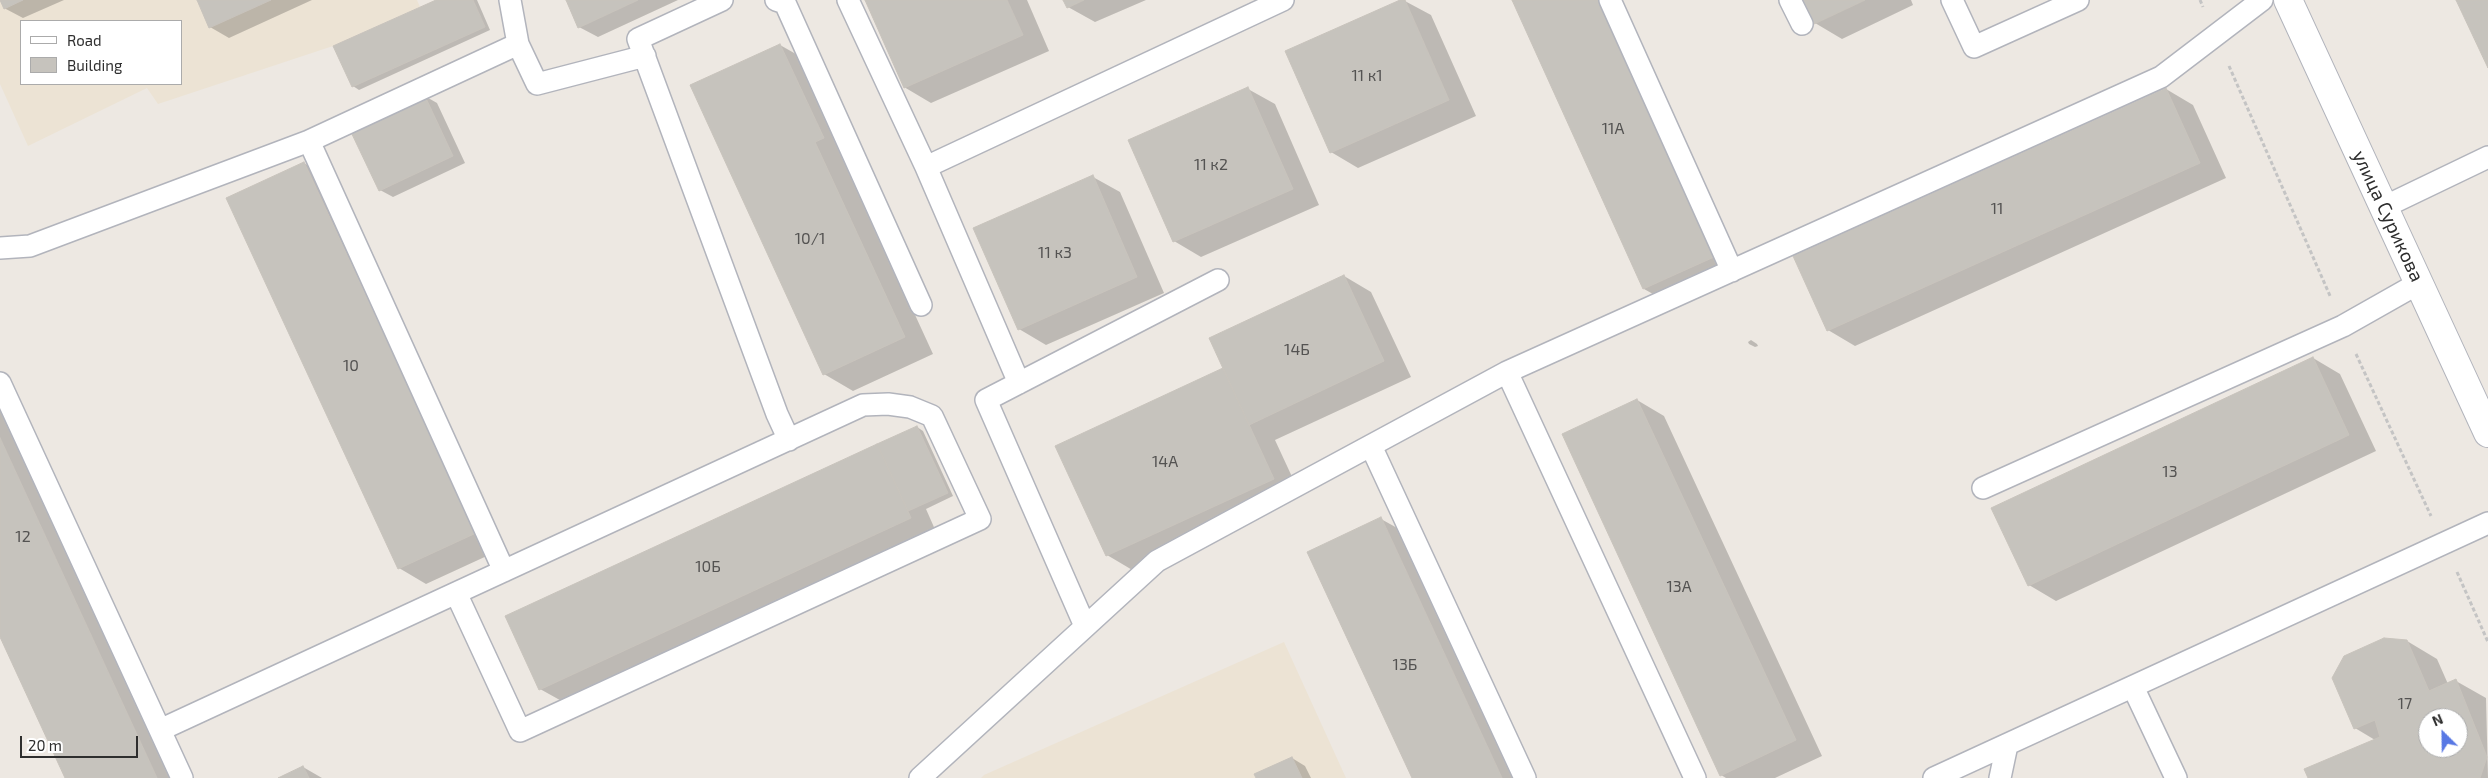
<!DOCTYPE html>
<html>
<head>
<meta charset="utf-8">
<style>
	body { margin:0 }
	#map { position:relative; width:2488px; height:778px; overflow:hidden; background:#ede8e2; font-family:"Exo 2",sans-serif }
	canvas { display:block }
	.legend { position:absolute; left:20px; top:20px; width:162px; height:65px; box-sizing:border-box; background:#fff; border:1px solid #ababab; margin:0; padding:6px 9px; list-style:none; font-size:15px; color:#2e2e2e }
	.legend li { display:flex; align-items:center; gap:10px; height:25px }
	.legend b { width:25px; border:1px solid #ababab }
	.north { position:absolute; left:2418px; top:708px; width:50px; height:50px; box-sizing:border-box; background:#fff; border:1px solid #ababab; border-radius:50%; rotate:337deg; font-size:14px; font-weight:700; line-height:20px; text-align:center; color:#2e2e2e }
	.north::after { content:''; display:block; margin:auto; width:18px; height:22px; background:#5878e4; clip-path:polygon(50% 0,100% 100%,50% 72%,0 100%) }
	.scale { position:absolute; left:20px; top:736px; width:118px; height:22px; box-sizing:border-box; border:2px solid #2e2e2e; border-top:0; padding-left:6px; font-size:15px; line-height:18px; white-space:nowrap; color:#2e2e2e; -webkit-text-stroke:4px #fff; paint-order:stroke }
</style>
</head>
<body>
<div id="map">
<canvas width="2488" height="778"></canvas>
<ul class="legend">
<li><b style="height:6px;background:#fff"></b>Road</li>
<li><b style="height:14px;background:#c6c3bd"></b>Building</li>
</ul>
<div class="north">N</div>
<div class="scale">20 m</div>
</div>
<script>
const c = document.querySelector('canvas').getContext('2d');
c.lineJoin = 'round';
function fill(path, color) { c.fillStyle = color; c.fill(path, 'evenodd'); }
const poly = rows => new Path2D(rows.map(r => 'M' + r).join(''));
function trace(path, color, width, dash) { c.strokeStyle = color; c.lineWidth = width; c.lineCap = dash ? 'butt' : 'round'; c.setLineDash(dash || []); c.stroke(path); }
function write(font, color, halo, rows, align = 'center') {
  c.font = font + ' "Exo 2",sans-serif'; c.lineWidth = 5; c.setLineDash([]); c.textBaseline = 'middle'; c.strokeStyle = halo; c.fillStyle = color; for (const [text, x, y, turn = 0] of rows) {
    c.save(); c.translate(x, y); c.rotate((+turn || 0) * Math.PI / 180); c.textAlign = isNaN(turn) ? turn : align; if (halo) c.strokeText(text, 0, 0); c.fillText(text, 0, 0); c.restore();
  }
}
const education = poly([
	[0,0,417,0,420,7,333,46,158,104,147,88,28,146,0,84],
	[21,21,181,21,181,84,21,84],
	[1284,642,1346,778,981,778,984,775]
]);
const shadow = poly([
	[1,0,64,0,23,18,4,8],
	[198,0,312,0,229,38,210,27],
	[440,0,477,0,490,30,359,90,353,86],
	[567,0,678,0,598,37,579,27],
	[866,0,1027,0,1049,51,931,103,904,87],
	[1065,0,1146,0,1095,22,1068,7],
	[1403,0,1431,15,1476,116,1358,168,1331,152],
	[1514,0,1618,0,1740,272,1671,304,1644,289],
	[1804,0,1911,0,1913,5,1842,39,1815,23],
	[780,45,810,62,852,155,843,158,933,354,853,391,824,374],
	[1248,89,1275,104,1319,205,1201,257,1174,241],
	[2166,89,2193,105,2226,178,1855,346,1828,330],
	[423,95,437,103,465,163,393,197,380,190],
	[304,163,331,179,502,549,426,584,399,568],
	[1093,177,1120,192,1164,293,1046,345,1019,329],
	[1344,276,1371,292,1411,377,1275,440,1300,494,1134,571,1107,555,1057,447,1224,369],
	[1751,340,1757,344,1758,346,1755,347,1749,344,1748,342],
	[2313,358,2340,374,2376,451,2056,601,2029,585],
	[0,396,176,778,67,778,0,634],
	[1637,400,1664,416,1822,756,1775,778,1726,778,1721,775],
	[917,427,923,431,953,496,926,509,937,534,567,704,540,689,506,617],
	[1381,519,1408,534,1521,778,1413,778],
	[2407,641,2437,659,2448,684,2456,681,2486,698,2488,778,2310,778,2375,740,2355,728],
	[2428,718,2458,718,2458,748,2428,748],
	[1292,758,1305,766,1311,778,1257,778],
	[303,767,322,778,281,778]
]);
const building = poly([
	[0,0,23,0,4,9,0,0],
	[197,0,271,0,209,28,197,0],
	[436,0,473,0,485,27,352,87,333,46,436,0],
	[566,0,638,0,578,28,566,0],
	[865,0,1007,0,1023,35,904,88,865,0],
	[1063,0,1084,0,1067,8,1063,0],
	[1400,0,1405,0,1449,100,1330,153,1285,51,1400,0],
	[1512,0,1598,0,1714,257,1643,289,1512,0],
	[1803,0,1865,0,1814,24,1803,0],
	[2456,0,2488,0,2488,68,2456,0],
	[780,44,824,138,815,142,905,337,823,375,690,85,780,44],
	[1248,87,1293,189,1173,242,1128,140,1248,87],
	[2166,88,2200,163,1827,331,1793,256,2166,88],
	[424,94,453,156,379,191,350,130,424,94],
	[304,162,476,533,398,569,226,198,304,162],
	[1093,175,1137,277,1018,330,973,228,1093,175],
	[1344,275,1384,361,1249,425,1209,338,1344,275],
	[2313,357,2349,435,2028,586,1991,508,2313,357],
	[1223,368,1274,479,1106,556,1055,446,1223,368],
	[1637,399,1796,740,1720,776,1562,434,1637,399],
	[917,426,948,493,908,511,877,444,917,426],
	[0,438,157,778,65,778,0,637,0,438],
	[877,444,911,518,539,690,505,616,877,444],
	[1381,517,1502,778,1412,778,1307,552,1381,517],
	[2384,638,2407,640,2429,691,2456,679,2487,757,2480,778,2308,778,2304,769,2380,737,2375,720,2354,729,2332,678,2344,656,2384,638],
	[2428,718,2458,718,2458,748,2428,748,2428,718],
	[1292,757,1302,778,1256,778,1254,774,1292,757],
	[303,766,309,778,278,778,303,766]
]);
const path = poly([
	[2200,0,2203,7],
	[2229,66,2331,298],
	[2356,354,2431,516],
	[2457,572,2488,642]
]);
const lane = poly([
	[722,0,638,39,777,414,789,440],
	[776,0,785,3,921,305],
	[848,0,926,167],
	[1610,0,1732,271],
	[1790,0,1802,24],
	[1952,0,1974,47,2078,0],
	[518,44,537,84,645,56],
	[309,141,518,44,510,0],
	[2384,207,2488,157],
	[0,248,30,246,309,141,504,571],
	[1507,372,1695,778],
	[0,383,182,778],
	[1019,383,926,167,1283,0],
	[1371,446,1525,778],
	[1983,488,2343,326,2419,283],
	[1085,626,986,400,1218,280],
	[2133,687,2176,778],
	[160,730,456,593,520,731,980,519,932,416,910,407,888,404,863,405,456,593],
	[920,778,1157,561,1507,372,2161,77,2262,0],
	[1934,778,2488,523],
	[2000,778,2007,745]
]);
const secondary = poly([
	[2288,0,2488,433]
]);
const numberNames = [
	["11 к1",1367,76],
	["11А",1613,129],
	["11 к2",1211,165],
	["11",1997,209],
	["10/1",810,239],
	["11 к3",1055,253],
	["14Б",1297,350],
	["10",351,366],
	["14А",1165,462],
	["13",2170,472],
	["12",23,537],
	["10Б",708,567],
	["13А",1679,587],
	["13Б",1405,665],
	["17",2405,704]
];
const streetNames = [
	["улица Сурикова",2388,216,65]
];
fill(education, '#ece3d4');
fill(shadow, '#0003');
fill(building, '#c6c3bd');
trace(building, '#c8c3bc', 1);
trace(lane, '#b2b4bc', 24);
trace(secondary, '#b2b4bc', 30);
trace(path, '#c4c4c4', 3, [4, 2.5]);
trace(lane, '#fff', 21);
trace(secondary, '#fff', 28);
write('16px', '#545352', null, numberNames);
write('19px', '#2e2e2e', '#fff', streetNames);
</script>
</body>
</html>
